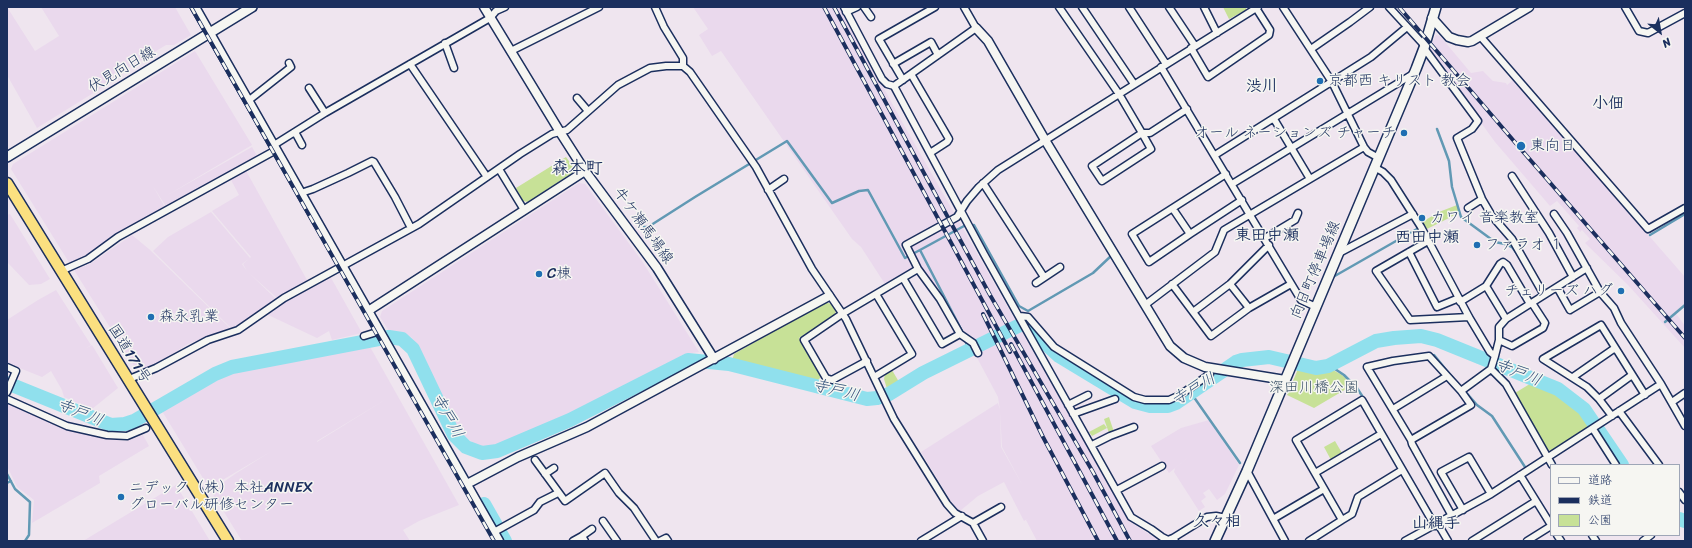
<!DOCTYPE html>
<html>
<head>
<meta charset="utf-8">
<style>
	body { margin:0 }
	#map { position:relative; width:1692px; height:548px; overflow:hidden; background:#efe5ef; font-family:Sriracha,"Klee One",sans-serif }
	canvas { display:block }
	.frame { position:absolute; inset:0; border:8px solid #1b2f5e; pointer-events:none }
	.legend { position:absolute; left:1550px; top:464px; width:130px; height:72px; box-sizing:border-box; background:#f6f6f2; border:1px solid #9ea6b7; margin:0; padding:5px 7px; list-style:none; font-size:12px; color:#1b2f5e }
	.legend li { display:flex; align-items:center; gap:8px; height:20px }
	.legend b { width:20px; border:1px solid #9ea6b7 }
	.north { position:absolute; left:1640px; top:12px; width:40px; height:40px; -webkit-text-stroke:3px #f6f6f2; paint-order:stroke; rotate:149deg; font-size:11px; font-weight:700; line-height:16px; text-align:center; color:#1b2f5e }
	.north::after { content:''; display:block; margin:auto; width:14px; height:18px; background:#1b2f5e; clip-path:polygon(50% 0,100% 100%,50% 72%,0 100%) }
</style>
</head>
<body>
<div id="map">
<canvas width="1692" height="548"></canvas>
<div class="frame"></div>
<ul class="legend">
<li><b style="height:5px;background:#f6f6f2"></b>道路</li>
<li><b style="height:5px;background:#1b2f5e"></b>鉄道</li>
<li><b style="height:11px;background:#c7e197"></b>公園</li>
</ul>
<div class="north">N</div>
</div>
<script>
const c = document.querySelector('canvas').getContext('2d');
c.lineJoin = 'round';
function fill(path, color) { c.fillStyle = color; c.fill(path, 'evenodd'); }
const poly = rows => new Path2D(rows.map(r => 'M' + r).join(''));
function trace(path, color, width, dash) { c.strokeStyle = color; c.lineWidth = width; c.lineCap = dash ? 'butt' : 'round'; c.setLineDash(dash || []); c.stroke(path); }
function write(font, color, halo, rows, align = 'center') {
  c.font = font + ' Sriracha,"Klee One",sans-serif'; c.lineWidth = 3; c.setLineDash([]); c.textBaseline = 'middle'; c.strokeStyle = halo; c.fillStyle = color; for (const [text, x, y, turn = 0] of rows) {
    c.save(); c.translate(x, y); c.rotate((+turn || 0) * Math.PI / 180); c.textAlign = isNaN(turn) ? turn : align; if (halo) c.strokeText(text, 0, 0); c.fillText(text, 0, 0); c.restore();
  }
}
const built = poly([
	[7,7,35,51,59,36,41,7,175,7,191,35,174,45,166,45,118,74,103,87,37,128,7,75],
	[693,7,840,7,900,118,1130,522,1160,541,1037,541,1026,520,1029,518,1024,521,1004,482,978,496,960,511,954,506,921,452,998,403,1000,410,998,397,975,354,980,351,972,336,965,332,920,264,885,284,861,247,852,239,721,51,712,56,699,35,708,29],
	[1000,412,1002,447,1024,488,1001,447],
	[1436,35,1440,36,1471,73,1483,71,1493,81,1506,83,1507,85,1513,80,1685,277,1685,304,1675,312,1685,326,1685,348,1628,285,1585,243,1590,239,1582,230,1580,232,1577,228,1579,226,1557,201,1550,206,1495,142,1428,50],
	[195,51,252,145,166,196,252,147,259,159,168,210,153,186,166,209,87,257,70,264,11,169,13,164],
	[245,169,307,280,277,298,249,273,276,299,232,329,153,251,168,237,211,212,250,258,242,264,247,271,243,264,251,257,212,211,239,195,230,178],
	[579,183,585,184,642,261,699,352,685,354,585,406,495,446,477,446,460,432,418,346,411,337,400,332,389,331,380,317,382,311],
	[10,214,50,279,41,284,29,285,8,263,7,264,7,215],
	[132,235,149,249,232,330,208,336,188,344,148,369,138,372,74,270,90,264],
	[330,276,362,333,332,340,329,331,317,338,264,313,304,289],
	[56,290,91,345,85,349,92,345,118,388,92,409,64,397,62,390,51,371,42,377,7,363,7,320,38,300],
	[369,345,459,505,419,521,403,530,410,541,242,541,211,491,235,474,270,452,209,488,162,411,225,375],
	[388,398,317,442,317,441],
	[7,403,63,426,107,439,126,441,143,435,149,446,99,476,100,483,32,523,34,500,17,487,7,466],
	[1209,420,1239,465,1225,494,1217,500,1209,489,1203,493,1206,497,1201,501,1205,507,1199,511,1174,472,1175,468,1195,452,1169,473,1151,446,1181,428],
	[176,485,210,541,83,541]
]);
const green = poly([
	[1223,7,1246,7,1246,10,1229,19],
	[566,157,574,168,572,173,528,202,523,201,516,188],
	[1457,205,1459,213,1427,229,1422,222,1439,212],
	[825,302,831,304,836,311,834,316,799,338,821,377,817,381,732,361,734,354],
	[1298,369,1309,371,1333,370,1342,375,1353,385,1314,408,1287,395],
	[892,370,899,382,887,389,884,379,885,374],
	[1533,382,1563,396,1582,412,1592,425,1552,451,1547,450,1515,393],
	[1109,417,1114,432,1109,433,1104,419],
	[1104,424,1107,428,1092,436,1089,432],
	[1335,441,1342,453,1331,460,1324,447]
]);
const stream = poly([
	[1437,129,1449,161,1452,187,1461,217,1495,242,1505,244,1512,247,1518,255],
	[644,227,648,227,695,197,787,141,832,203,859,191,868,190,905,258,920,250,964,335],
	[1650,235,1685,214],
	[920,250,964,226,974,225,1019,306,1028,311,1093,273,1111,256],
	[1333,277,1417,229],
	[1665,322,1685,305],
	[965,340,969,350],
	[1434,355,1456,382],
	[1329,365,1344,375,1357,388,1368,405],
	[1464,390,1477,405,1492,416,1525,467],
	[1191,393,1240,463],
	[7,474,15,489,30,502,29,535,25,541],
	[7,483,11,481],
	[1423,500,1436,521]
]);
const river = poly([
	[7,383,111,425,125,424,134,421,215,374,232,367,389,337,402,339,413,349,454,435,466,447,482,453,497,451,570,420,688,360,729,364,867,399,877,398,889,394,923,373,1022,324,1026,325,1037,333,1046,344,1059,356,1135,402,1150,406,1168,406,1176,403,1236,362,1242,360,1269,357,1316,368,1328,366,1376,341,1394,338,1421,336,1437,340,1558,389,1584,409,1622,465],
	[484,504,505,541],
	[1679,519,1685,521]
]);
const minor = poly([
	[655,7,664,27,683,58,683,66,690,72,756,167,812,269,846,319,894,419,947,504,955,513,973,523,983,541],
	[844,7,882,79,887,84,894,86,984,254,1131,517,1151,529,1162,537,1168,540,1173,538],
	[864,7,871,17],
	[1059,7,1119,94,1142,133,1151,149,1102,181,1092,166,1142,133,1150,133,1187,109],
	[1082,7,1134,84],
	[1129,7,1166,64],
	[1169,7,1195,46],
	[1204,7,1217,33],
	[1283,7,1332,82,1364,147,1368,152,1377,157],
	[1389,7,1424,45],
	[1625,7,1639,31,1648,33,1685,13],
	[846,12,857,7],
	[1480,36,1648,229,1685,208],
	[445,43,454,68],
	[1191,48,1208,77,1269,35,1270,30,1256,8],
	[1424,48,1478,121,1472,129,1457,138,1482,199,1492,216,1512,239,1544,295],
	[1311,49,1350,22,1370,7],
	[511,51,599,7],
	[410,64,487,177],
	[893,64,931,42,938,55],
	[1161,67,1301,300,1316,307],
	[911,74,949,139,947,142,930,153],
	[903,80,879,39,935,7],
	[894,86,976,28,964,7],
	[309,88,325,113],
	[577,98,588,111],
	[248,101,291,67,289,63],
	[1274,119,1310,179],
	[295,132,302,145],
	[274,145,325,113,490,18,496,11,505,7],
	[1215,155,1371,57,1407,27],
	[1374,167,1383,172,1391,180,1421,227,1469,317,1490,352,1495,356,1491,369,1506,384,1552,465],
	[499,169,524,210],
	[1512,176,1549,233,1573,277],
	[983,183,1044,277],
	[1232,184,1413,74],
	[768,190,784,179],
	[301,193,313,189,348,173,372,161,374,162,395,197,411,228],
	[1468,208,1482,199],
	[1173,209,1190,234,1242,200],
	[1554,214,1567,233,1600,292,1614,308,1621,323,1661,384],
	[1190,234,1149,262,1132,234,1226,174],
	[1265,238,1295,220,1298,213],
	[1428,241,1376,271,1410,320,1469,317],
	[1409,252,1437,307,1459,298],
	[1339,253,1413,214],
	[918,269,940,299,960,334,973,343,978,353],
	[61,271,88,259,118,237,276,150],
	[903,278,942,344,960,334],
	[1036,283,1060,267],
	[1172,284,1211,336,1249,308,1291,284],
	[1230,284,1249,308],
	[1486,286,1506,319],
	[1557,287,1570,310,1600,292],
	[1460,302,1486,286,1500,264,1503,262,1507,265,1530,304],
	[1145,305,1215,252,1224,230,1364,147],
	[1193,312,1230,284,1269,245],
	[1020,316,1028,317,1054,347,1134,397,1145,400,1169,400,1180,395,1210,374],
	[364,336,380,331],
	[1499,340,1512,346,1543,328,1545,323,1532,303],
	[1495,356,1499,340,1499,327,1506,319,1587,268],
	[867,361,832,380,826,378,804,340,842,314,918,269,906,245,957,217,967,201,979,187,998,170,1258,7],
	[7,367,16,371,7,392],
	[874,377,912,354,876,294],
	[1573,377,1615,348],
	[127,380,156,368,208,340,238,330,284,298,419,224,520,154,552,134,567,130,618,85,650,68,666,66,683,66],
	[1461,391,1491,369],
	[7,399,67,426,107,435,127,436,146,428],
	[1599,399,1632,375],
	[1672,402,1685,393],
	[1068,405,1088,395],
	[1393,409,1447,376],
	[1619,411,1659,465],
	[1073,414,1115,399],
	[1612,416,1599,399,1587,387,1543,359,1601,325,1645,395],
	[1593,429,1616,465],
	[1411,440,1471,405,1461,391,1429,356,1393,361,1367,367,1411,440,1412,444,1452,516],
	[1092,445,1110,436,1134,427],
	[535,460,565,501,605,473,619,493,634,508,656,541],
	[1402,470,1358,497,1352,514,1342,520,1296,440,1362,400,1435,526],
	[1247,471,1285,541],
	[1315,473,1381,434],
	[545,474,554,468],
	[1520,475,1551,525],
	[1117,490,1162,466],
	[1679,492,1685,500],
	[1463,510,1441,472,1469,457,1491,494],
	[1273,519,1324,489],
	[603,521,617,541],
	[973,523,1001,507],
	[1438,524,1448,541],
	[494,532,534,510,540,502,558,493],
	[1557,535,1561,541],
	[1592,535,1596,541],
	[582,536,592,529],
	[573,541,582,536,585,541],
	[660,541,666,538,668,541],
	[921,541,962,516],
	[1175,541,1173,538,1207,517,1216,516,1226,518],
	[1309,541,1342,520],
	[1405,541,1491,494,1661,384,1685,426],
	[1472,541,1536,501],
	[1527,541,1551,526],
	[1643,541,1651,535]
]);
const tertiary = poly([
	[195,7,499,541],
	[484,7,560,132,585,171,657,268,714,359],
	[1432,18,1449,37,1457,40,1468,42,1472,41,1529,7],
	[976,28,988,41,1045,140,1170,346,1184,358,1205,367,1285,380],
	[368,311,585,171],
	[467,484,518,457,587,427,829,296]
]);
const secondary = poly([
	[7,157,252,7],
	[1215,541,1247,471,1416,69,1424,48,1436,7]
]);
const trunk = poly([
	[7,183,228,541]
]);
const rail = poly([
	[191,7,494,541],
	[824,7,1010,352],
	[834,7,990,295,1093,472,1130,541],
	[1399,7,1519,147,1685,338],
	[983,314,1043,437,1098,541],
	[1011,344,1117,541]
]);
const markers = [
	[1320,81,4,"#1f6fb2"],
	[1404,133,4,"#1f6fb2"],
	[1521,146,5,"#1f6fb2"],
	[1422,218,4,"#1f6fb2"],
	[1477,245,4,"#1f6fb2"],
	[539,274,4,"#1f6fb2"],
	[1621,291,4,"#1f6fb2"],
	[151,317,4,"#1f6fb2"],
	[121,497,4,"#1f6fb2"]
];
const streetNames = [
	["伏見向日線",122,70,-31],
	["牛ケ瀬馬場線",643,226,54],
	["向日町停車場線",1316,270,-67],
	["国道171号",129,354,58]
];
const poiNames = [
	["京都西 キリスト 教会",1328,81],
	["オール ネーションズ チャーチ",1396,133,"right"],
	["東向日",1530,146],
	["カワイ 音楽教室",1430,218],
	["ファラオ １",1485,245],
	["C棟",547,274],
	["チェリーズ ハグ",1613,291,"right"],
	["森永乳業",159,317],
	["ニデック（株）本社ANNEX",129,488],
	["グローバル研修センター",129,505]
];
const parkNames = [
	["深田川橋公園",1314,388]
];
const neighbourhoodNames = [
	["渋川",1262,87],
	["小佃",1608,104],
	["東田中瀬",1267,236],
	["西田中瀬",1427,238],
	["久々相",1217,522],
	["山縄手",1436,524]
];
const waterNames = [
	["寺戸川",1518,373,22],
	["寺戸川",1194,390,-31],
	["寺戸川",836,391,14],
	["寺戸川",80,413,22],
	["寺戸川",447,416,61]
];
const quarterNames = [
	["森本町",577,169]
];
fill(built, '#ead9ed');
fill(green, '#c7e197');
trace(stream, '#6199b4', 2.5);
trace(river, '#90e0ed', 14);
trace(minor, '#1b2f5e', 9);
trace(tertiary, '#1b2f5e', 11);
trace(secondary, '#1b2f5e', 12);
trace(trunk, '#1b2f5e', 13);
trace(minor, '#f6f6f2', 6);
trace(tertiary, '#f6f6f2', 8);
trace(secondary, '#f6f6f2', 9);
trace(trunk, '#fbe080', 10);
trace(rail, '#1b2f5e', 4);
trace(rail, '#f6f6f2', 2.5, [8]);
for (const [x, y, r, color] of markers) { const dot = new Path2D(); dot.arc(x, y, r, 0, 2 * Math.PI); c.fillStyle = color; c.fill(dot); trace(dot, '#f6f6f2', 1.5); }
write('15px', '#1b2f5e', '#f6f6f2', streetNames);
write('15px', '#1b2f5e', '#f6f6f2', poiNames, 'left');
write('15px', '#3d5369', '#f6f6f2', parkNames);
write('bold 16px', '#1b2f5e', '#f6f6f2', neighbourhoodNames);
write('italic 16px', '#32527b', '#f6f6f2', waterNames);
write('bold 17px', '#1b2f5e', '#f6f6f2', quarterNames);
</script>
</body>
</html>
